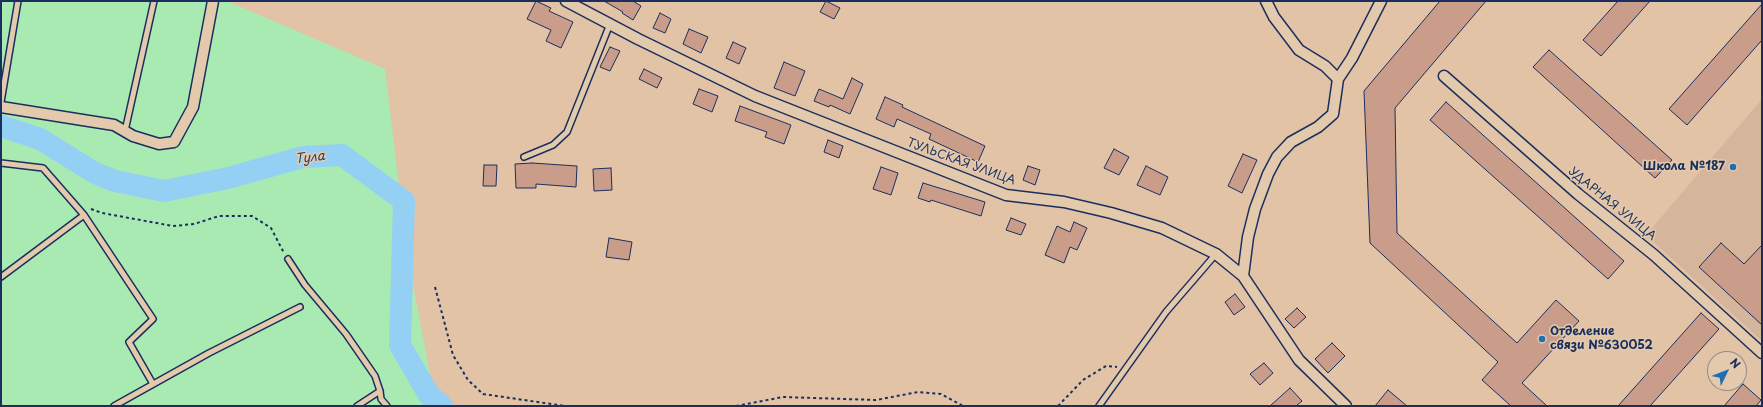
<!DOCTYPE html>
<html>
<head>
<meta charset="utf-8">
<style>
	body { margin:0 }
	#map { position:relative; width:1763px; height:407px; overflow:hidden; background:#e2c3a6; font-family:"Playpen Sans",sans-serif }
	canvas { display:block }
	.frame { position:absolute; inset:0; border:2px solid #1b2f5e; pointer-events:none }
	.north { position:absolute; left:1707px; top:351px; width:40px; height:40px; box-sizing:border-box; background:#e4caac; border:1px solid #948c8d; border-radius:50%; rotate:47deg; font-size:11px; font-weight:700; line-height:16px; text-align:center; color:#1b2f5e }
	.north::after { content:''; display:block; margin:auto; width:14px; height:18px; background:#1f6fb2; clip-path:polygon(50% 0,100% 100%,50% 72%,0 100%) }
</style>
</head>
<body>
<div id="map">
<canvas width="1763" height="407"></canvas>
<div class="frame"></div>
<div class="north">N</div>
</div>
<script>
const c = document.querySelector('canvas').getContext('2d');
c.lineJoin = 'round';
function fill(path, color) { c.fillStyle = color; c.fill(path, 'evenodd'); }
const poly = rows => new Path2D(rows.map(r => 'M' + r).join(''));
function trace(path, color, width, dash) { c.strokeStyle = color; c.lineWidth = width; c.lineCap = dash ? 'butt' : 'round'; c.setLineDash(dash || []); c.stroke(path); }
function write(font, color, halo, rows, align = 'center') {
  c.font = font + ' "Playpen Sans",sans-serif'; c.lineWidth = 3; c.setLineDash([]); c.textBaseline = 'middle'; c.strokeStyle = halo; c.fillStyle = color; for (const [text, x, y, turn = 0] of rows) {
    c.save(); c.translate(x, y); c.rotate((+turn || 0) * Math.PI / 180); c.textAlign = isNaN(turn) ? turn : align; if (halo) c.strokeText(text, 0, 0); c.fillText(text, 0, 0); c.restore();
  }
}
const built = poly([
	[1762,99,1762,341,1646,235]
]);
const green = poly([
	[1,1,227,1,385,69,407,253,436,406,1,406]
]);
const river = poly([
	[1,126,40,139,95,173,115,181,164,191,228,178,303,157,342,155,404,201,400,345,429,395,442,406]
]);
const building = poly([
	[536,1,551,8,549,11,573,22,561,48,546,41,551,30,527,19,536,1],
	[604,1,633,1,641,6,633,20,622,13,623,12,604,1],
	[826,1,840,8,834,19,820,12,826,1],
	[1440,1,1486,1,1395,108,1397,233,1517,343,1556,300,1579,321,1522,383,1547,406,1511,406,1482,380,1498,362,1370,243,1364,91,1440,1],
	[1618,1,1650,1,1601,56,1583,40,1618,1],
	[1762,4,1762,40,1687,125,1669,109,1762,4],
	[660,13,671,19,665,33,653,28,660,13],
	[689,29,708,37,701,53,683,44,689,29],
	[733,42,746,48,739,64,726,58,733,42],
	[610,47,620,51,610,71,600,67,610,47],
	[1549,50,1672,160,1655,178,1533,67,1549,50],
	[784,62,805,71,795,96,774,88,784,62],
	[644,69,662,78,657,88,639,79,644,69],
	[852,78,863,84,850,114,830,105,829,107,814,101,819,89,843,99,852,78],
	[699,89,718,96,712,112,693,104,699,89],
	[885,97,903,105,902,107,985,146,978,162,929,139,931,134,897,119,894,127,876,119,885,97],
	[1446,102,1624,261,1608,279,1430,120,1446,102],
	[740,106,791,125,784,144,765,137,767,132,735,121,740,106],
	[828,140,843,146,839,158,824,152,828,140],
	[1114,149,1129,157,1119,175,1104,168,1114,149],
	[1243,154,1257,160,1242,193,1228,186,1243,154],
	[532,163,577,166,576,187,536,184,536,188,516,188,515,164,532,163],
	[484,165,497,165,496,186,483,186,484,165],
	[1028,166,1040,170,1035,185,1023,180,1028,166],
	[1146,166,1168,177,1160,195,1137,185,1146,166],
	[881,167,898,173,891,195,873,189,881,167],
	[611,168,612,190,594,191,593,169,611,168],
	[923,183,985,202,981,216,931,200,930,202,918,198,923,183],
	[1011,218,1026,224,1021,235,1006,230,1011,218],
	[1074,222,1087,228,1077,250,1070,247,1064,263,1045,255,1057,226,1070,232,1074,222],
	[609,238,632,242,629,260,606,257,609,238],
	[1721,243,1744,264,1762,245,1762,325,1699,267,1721,243],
	[1235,294,1245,307,1234,315,1225,302,1235,294],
	[1297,308,1306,317,1294,328,1285,319,1297,308],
	[1701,313,1719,329,1650,406,1618,406,1701,313],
	[1332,343,1345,356,1328,373,1315,359,1332,343],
	[1264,363,1273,373,1260,385,1250,374,1264,363],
	[1743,384,1761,400,1756,406,1724,406,1743,384],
	[1290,388,1302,401,1296,406,1270,406,1290,388],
	[1388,390,1407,406,1375,406,1388,390]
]);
const path = poly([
	[91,209,102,213,173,226,194,224,219,216,252,216,271,228,284,253],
	[435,287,453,355,468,380,483,394,565,406],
	[736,406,783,397,876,400,918,392,941,394,963,406],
	[1058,406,1083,380,1106,366,1117,367]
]);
const lane = poly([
	[1,102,18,1],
	[125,131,154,1],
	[524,157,553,145,567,132,610,24],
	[1,163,43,168,84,215,153,319,129,342,153,384],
	[288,259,305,285,346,334,375,376,380,391,381,399,387,406],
	[1,277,84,215],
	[114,406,209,353,300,307],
	[357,406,380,391],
	[1099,406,1166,312,1216,254]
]);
const street = poly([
	[566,1,638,39,755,96,1006,195,1064,202,1111,213,1162,228,1216,254,1243,276,1299,360,1346,406],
	[1266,1,1274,17,1299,50,1325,66,1338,79],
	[1444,76,1578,194,1654,255,1762,353],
	[1,107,114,125,133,136,159,144,174,142,193,107,213,1],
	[1243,276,1248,237,1255,209,1268,174,1277,157,1291,142,1318,127,1333,114,1338,79,1352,58,1381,1]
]);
const markers = [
	[1733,167,4,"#1f6fb2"],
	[1542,339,4,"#1f6fb2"]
];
const streetNames = [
	["ТУЛЬСКАЯ УЛИЦА",961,162,20],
	["УДАРНАЯ УЛИЦА",1612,204,39]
];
const poiNames = [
	["Школа №187",1725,167],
	["Отделение",1550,332,"left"],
	["связи №630052",1550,346,"left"]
];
const waterNames = [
	["Тула",310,158,-7]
];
fill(built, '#d6b59d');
fill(green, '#a9eab3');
trace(river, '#94d0f4', 22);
fill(building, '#c99d8a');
trace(building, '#1b2f5e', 1);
trace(lane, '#1b2f5e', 8);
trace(street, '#1b2f5e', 13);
trace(path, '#1b2f5e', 2, [3, 3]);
trace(lane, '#e4caac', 5);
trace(street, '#e4caac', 10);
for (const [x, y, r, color] of markers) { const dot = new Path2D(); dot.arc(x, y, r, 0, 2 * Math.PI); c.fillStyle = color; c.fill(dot); trace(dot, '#e4caac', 1.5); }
write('12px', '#1b2f5e', '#e4caac', streetNames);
write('bold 12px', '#1b2f5e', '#e4caac', poiNames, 'right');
write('italic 13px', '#273f6d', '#e4caac', waterNames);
</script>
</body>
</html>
